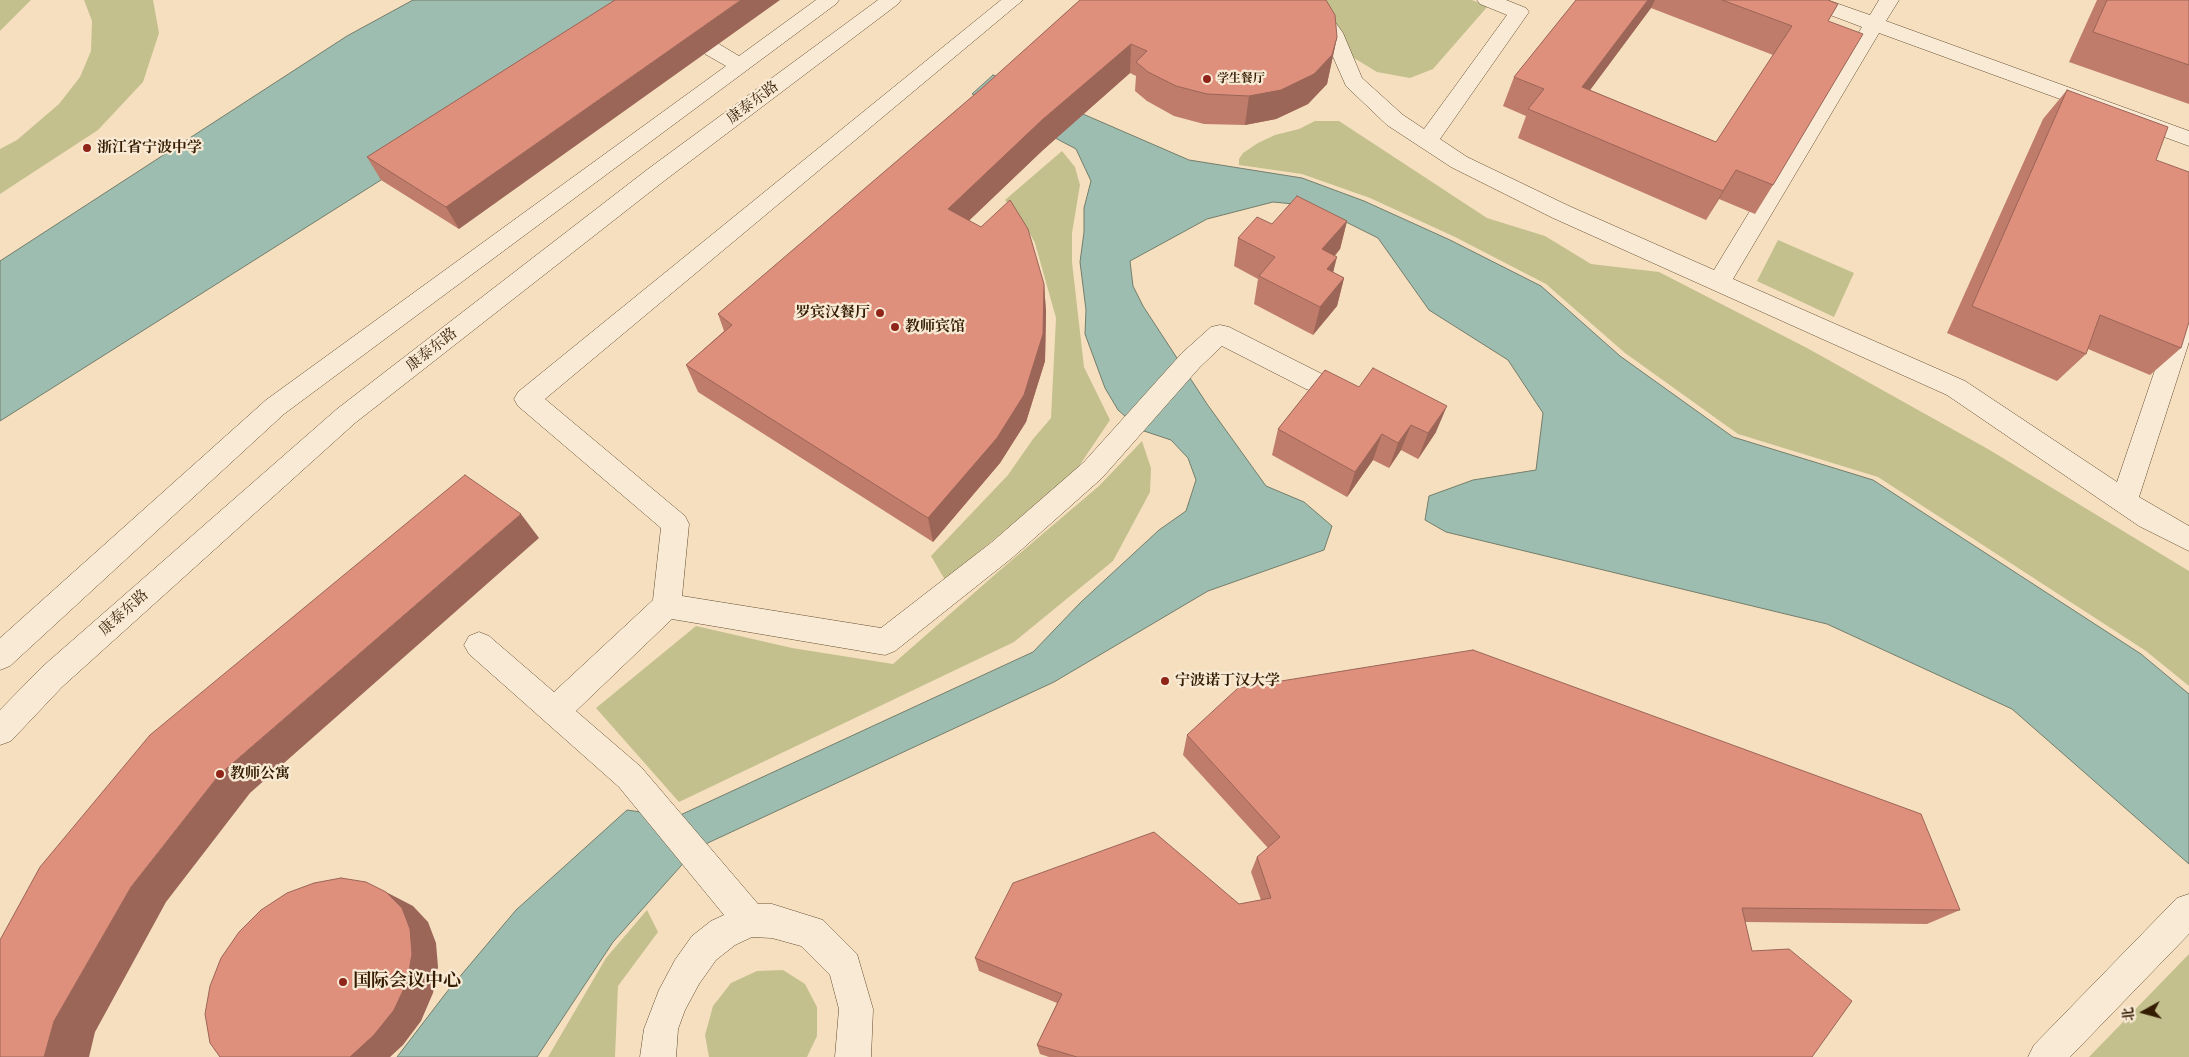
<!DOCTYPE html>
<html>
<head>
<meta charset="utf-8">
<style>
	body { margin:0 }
	#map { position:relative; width:2189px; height:1057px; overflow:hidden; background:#f6dfbf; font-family:"IM FELL Great Primer","Noto Serif SC",serif }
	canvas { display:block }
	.north { position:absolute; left:2119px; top:987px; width:50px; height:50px; -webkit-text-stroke:4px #f9ead5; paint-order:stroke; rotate:263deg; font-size:14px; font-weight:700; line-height:20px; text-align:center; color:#341c02 }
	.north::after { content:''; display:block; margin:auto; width:18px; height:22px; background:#341c02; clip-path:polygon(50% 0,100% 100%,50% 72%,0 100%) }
</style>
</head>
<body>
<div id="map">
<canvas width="2189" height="1057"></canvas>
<div class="north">北</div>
</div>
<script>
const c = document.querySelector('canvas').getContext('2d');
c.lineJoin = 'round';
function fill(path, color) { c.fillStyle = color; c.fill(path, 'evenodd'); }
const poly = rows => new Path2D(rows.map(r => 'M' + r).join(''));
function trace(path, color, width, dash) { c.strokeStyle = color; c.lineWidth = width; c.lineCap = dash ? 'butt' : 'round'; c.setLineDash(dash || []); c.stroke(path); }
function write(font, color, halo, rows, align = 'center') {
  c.font = font + ' "IM FELL Great Primer","Noto Serif SC",serif'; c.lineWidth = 4.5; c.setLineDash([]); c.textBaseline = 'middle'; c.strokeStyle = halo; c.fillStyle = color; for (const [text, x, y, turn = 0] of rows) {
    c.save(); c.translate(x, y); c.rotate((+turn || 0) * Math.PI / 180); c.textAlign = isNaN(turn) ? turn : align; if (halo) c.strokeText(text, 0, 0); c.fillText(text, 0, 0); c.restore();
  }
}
const green = poly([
	[0,0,31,0,0,31],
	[84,0,153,0,159,33,143,82,98,130,0,194,0,149,17,140,59,104,80,77,91,51,92,21],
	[1319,0,1472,0,1488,6,1433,69,1410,78,1377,72,1349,55,1342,32],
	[1315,121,1339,121,1487,218,1545,236,1591,264,1659,272,1807,348,1988,449,2189,571,2189,686,2146,651,1878,477,1738,434,1625,353,1546,284,1455,237,1370,198,1302,174,1239,165,1239,159,1243,153,1258,143,1275,135,1299,129],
	[1062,151,1075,167,1080,185,1072,233,1072,262,1084,367,1110,420,1075,472,945,580,931,556,1008,475,1033,439,1051,418,1056,318,1035,243,1026,226,1005,200],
	[1778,240,1854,273,1834,317,1757,281],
	[1142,441,1151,468,1150,492,1113,561,1014,642,679,802,596,708,696,626,792,648,893,664,999,571,1099,486],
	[647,910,658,932,618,986,615,1057,548,1057,606,958],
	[2189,954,2189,1057,2089,1057],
	[783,970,805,984,817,1007,817,1036,807,1057,709,1057,705,1035,713,1006,731,983,757,971]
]);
const water = poly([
	[413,0,660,0,381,180,0,421,0,261,347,36,413,0],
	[993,75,1189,160,1302,178,1364,201,1450,240,1541,286,1620,356,1733,437,1873,480,2141,654,2189,694,2189,864,2012,709,1827,624,1446,532,1425,520,1429,496,1473,480,1536,470,1543,413,1508,360,1429,310,1378,238,1336,217,1304,205,1273,202,1207,219,1130,261,1133,286,1143,306,1207,404,1266,486,1304,502,1332,526,1324,550,1208,591,1054,682,697,848,613,942,537,1057,397,1057,446,993,516,910,627,810,676,817,1033,652,1081,602,1159,530,1186,511,1196,480,1188,458,1171,440,1141,430,1118,410,1105,388,1085,334,1086,310,1080,262,1084,232,1084,208,1091,181,1076,149,972,94,993,75]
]);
const minor = poly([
	[816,0,839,0,836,4,284,414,10,666,0,670,0,638,266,400,726,66,705,54,702,49,705,44,712,42,719,44,739,56,816,0],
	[878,0,901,0,898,4,664,181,355,423,62,687,11,741,0,745,0,710,42,667,337,409,648,169,878,0],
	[1001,0,1023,0,545,399,685,516,689,524,682,596,881,628,992,542,1084,462,1182,353,1211,327,1220,325,1229,327,1324,375,1328,382,1324,389,1315,392,1306,389,1222,346,1200,367,1102,478,1012,558,895,651,885,655,672,619,576,711,641,767,758,904,772,904,823,920,857,954,873,1009,871,1057,835,1057,839,1009,830,975,801,946,772,938,752,937,735,945,716,960,699,984,685,1010,678,1029,676,1057,640,1057,644,1029,659,990,675,960,692,936,711,921,724,915,619,787,469,654,464,645,469,636,479,632,489,636,554,692,653,600,661,528,518,406,514,399,518,392,1001,0],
	[1299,0,1319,0,1343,33,1362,78,1403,115,1424,129,1507,15,1480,4,1477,0,1506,0,1526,8,1529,12,1440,139,1467,157,1569,206,1714,270,1862,27,1801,4,1798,0,1827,0,1870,15,1879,0,1899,0,1886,21,2189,131,2189,146,1879,33,1733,279,1965,381,2117,482,2177,305,2180,299,2189,296,2189,342,2139,497,2189,526,2189,551,2139,526,1947,395,1553,218,1451,167,1387,125,1346,86,1323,34,1299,0],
	[2189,894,2189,934,2070,1057,2028,1057,2034,1045,2177,898,2189,894]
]);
const wall = poly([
	[615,0,459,229,381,180,367,157],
	[1080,0,1337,37,1327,84,1308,104,1276,119,1245,125,1204,124,1174,116,1147,101,1135,91,1136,76,1130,73,1043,150,969,220,1044,284,1046,312,1045,361,1026,422,1000,463,933,542,698,392,686,365,724,331,718,314,981,89],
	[1576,0,1828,0,1838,4,1828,21,1773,185,1755,214,1719,199,1706,220,1518,138,1526,116,1503,106,1514,77],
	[1651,8,1773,55,1716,142,1590,90],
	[2097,0,2189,0,2189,104,2069,62],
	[2067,90,2156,160,2181,348,2150,375,2088,349,2086,354,2057,381,1947,333,2043,119],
	[1347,221,1340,249,1335,256,1333,272,1344,278,1337,306,1313,335,1254,304,1258,279,1234,266,1238,238,1272,224],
	[1325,370,1436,432,1418,459,1401,450,1389,468,1373,460,1347,497,1272,455,1278,429],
	[1187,735,1960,910,1927,924,1745,922,1752,951,1812,1057,1049,1057,1040,1054,1037,1045,1057,1003,979,971,975,958,1261,900,1251,872,1257,857,1268,848,1183,755]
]);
const shadedWall = poly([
	[741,0,780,0,459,229,446,207],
	[1648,0,1655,0,1651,8,1570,117,1582,87],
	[1337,37,1327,84,1308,104,1276,119,1245,125,1249,96],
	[1131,44,1130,73,1043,150,952,237,948,209,1042,120],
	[1736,170,1719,199,1706,220,1723,191],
	[1347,221,1340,249,1316,277,1322,249],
	[1337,257,1330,285,1327,269],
	[1344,278,1337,306,1313,335,1320,307],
	[1044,284,1046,312,1045,361,1026,422,1000,463,933,542,928,518],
	[1447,406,1436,432,1418,459,1428,433],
	[1411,425,1401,450,1389,468,1398,443],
	[1382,434,1373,460,1347,497,1355,472],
	[521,514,539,538,250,793,166,902,95,1032,89,1057,44,1057,54,1021,131,887,219,775],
	[386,892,413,906,428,922,436,943,438,967,433,993,421,1021,403,1045,390,1057,350,1057]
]);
const building = poly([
	[615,0,741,0,446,207,367,157,615,0],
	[1080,0,1326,0,1335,15,1337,37,1332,55,1314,74,1281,90,1249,96,1207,94,1176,86,1148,72,1136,62,1147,51,1131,44,1042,120,948,209,981,227,1010,200,1028,229,1044,284,1043,334,1024,395,997,438,928,518,686,365,732,325,718,314,981,89,1080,0],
	[1576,0,1648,0,1582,87,1716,142,1792,26,1722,0,1828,0,1838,4,1828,21,1863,34,1773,185,1736,170,1723,191,1528,109,1544,89,1514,77,1576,0],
	[2107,0,2189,0,2189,65,2093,32,2107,0],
	[2067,90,2168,127,2156,160,2189,172,2189,322,2181,348,2100,315,2086,354,1972,306,2067,90],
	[1297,196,1347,221,1322,249,1337,257,1327,269,1344,278,1320,307,1259,276,1275,257,1238,238,1257,217,1272,224,1297,196],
	[1373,368,1447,406,1428,433,1411,425,1398,443,1382,434,1355,472,1278,429,1325,370,1359,387,1373,368],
	[465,475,521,514,219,775,131,887,54,1021,44,1057,0,1057,0,940,40,867,150,735,465,475],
	[1473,650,1921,814,1960,910,1742,908,1752,951,1789,949,1852,1001,1812,1057,1077,1057,1037,1045,1062,994,975,958,1013,883,1154,832,1239,904,1271,898,1257,857,1280,837,1187,735,1238,688,1473,650],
	[341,878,366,882,386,892,402,908,410,929,412,954,407,982,394,1010,374,1035,350,1057,220,1057,210,1043,205,1014,210,986,221,958,239,932,261,910,287,893,314,883,341,878]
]);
const markers = [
	[1207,79,5,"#8f2418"],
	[87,148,5,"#8f2418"],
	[880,313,5,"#8f2418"],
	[895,327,5,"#8f2418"],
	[1165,681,5,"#8f2418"],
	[220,774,5,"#8f2418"],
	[343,982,5,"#8f2418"]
];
const farPoinames = [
	["学生餐厅",1217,79]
];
const streetNames = [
	["康泰东路",753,103,-37],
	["康泰东路",432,350,-38],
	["康泰东路",124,613,-42]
];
const poiNames = [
	["浙江省宁波中学",97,148],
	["罗宾汉餐厅",870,313,"right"],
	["教师宾馆",905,327],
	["宁波诺丁汉大学",1175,681],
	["教师公寓",230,774]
];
const nearPoinames = [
	["国际会议中心",353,982]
];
fill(green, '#c3c08e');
fill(water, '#9dbdb0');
trace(water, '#737d6a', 1);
trace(minor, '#644d31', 1);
fill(minor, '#f9ead5');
fill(wall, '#bf7c6b');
fill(shadedWall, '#9b6557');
fill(building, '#de907c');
trace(building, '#9b6557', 1);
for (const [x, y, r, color] of markers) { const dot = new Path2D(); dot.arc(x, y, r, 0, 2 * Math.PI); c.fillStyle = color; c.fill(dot); trace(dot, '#f9ead5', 2); }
write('bold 12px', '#341c02', '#f9ead5', farPoinames, 'left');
write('15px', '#341c02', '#f9ead5', streetNames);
write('bold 15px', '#341c02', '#f9ead5', poiNames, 'left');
write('bold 18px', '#341c02', '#f9ead5', nearPoinames, 'left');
</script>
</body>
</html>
